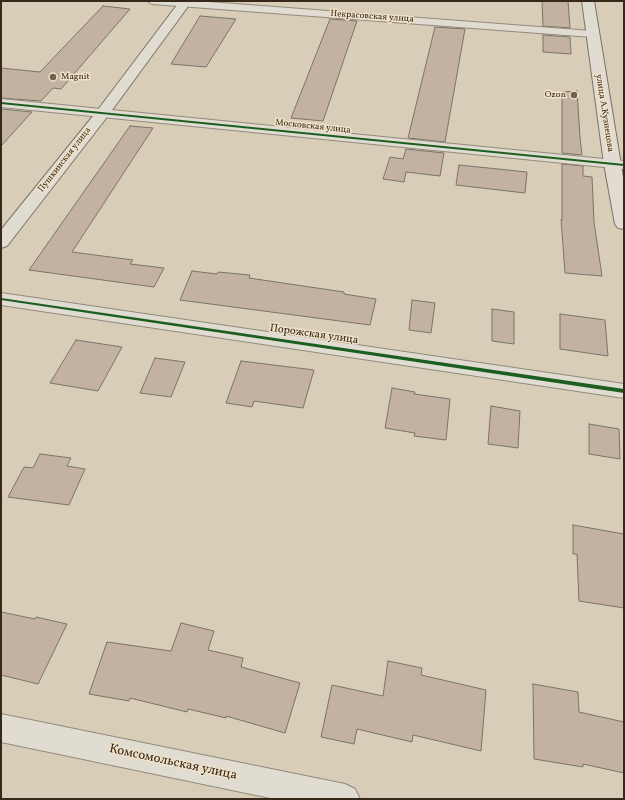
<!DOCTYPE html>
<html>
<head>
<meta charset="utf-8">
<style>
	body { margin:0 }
	#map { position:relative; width:625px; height:800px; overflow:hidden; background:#d8ceb8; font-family:Vollkorn,serif }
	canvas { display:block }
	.frame { position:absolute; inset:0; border:2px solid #38281a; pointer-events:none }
</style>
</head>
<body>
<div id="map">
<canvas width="625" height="800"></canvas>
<div class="frame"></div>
</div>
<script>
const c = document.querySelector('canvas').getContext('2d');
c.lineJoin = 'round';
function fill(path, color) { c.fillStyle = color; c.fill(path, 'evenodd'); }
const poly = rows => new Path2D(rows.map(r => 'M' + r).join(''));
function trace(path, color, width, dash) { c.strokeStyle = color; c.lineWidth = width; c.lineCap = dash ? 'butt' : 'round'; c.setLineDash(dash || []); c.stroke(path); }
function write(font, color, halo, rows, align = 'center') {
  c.font = font + ' Vollkorn,serif'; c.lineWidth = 3; c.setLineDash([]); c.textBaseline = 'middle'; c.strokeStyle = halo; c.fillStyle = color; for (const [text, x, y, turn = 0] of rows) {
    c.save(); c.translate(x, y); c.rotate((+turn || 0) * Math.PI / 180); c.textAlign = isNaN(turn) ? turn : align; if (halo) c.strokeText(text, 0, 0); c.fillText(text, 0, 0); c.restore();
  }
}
const building = poly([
	[542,1,568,1,570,28,543,26,542,1],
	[103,6,130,9,61,89,53,88,41,101,1,98,1,68,40,72,103,6],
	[200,16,236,19,206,67,171,64,200,16],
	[330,19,357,21,323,121,291,118,330,19],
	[435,27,465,29,445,142,408,138,435,27],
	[543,35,570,37,571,54,543,52,543,35],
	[577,91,580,137,582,155,562,153,562,92,577,91],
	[1,109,32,112,1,146,1,109],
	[130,126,153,128,72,252,133,260,130,264,164,268,154,287,29,270,130,126],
	[406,149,444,153,440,176,406,172,404,182,383,179,390,157,403,159,406,149],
	[562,164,583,166,583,176,592,177,594,222,602,276,565,273,561,219,562,220,562,164],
	[459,165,527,172,525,193,456,185,459,165],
	[192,271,217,274,218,272,250,275,249,278,344,292,344,294,376,299,370,325,180,300,192,271],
	[412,300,435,303,431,333,409,330,412,300],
	[492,309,514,312,514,344,492,341,492,309],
	[560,314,605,320,608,356,560,349,560,314],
	[76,340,122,347,98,391,50,383,76,340],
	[155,358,185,362,171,397,140,393,155,358],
	[241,361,314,370,303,408,254,401,252,407,226,403,241,361],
	[392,388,415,392,414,394,450,399,446,440,414,436,415,433,385,428,392,388],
	[491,406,520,411,518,448,488,444,491,406],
	[589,424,619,429,620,459,589,454,589,424],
	[40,454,71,458,67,466,85,469,69,505,8,497,24,467,33,468,40,454],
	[573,525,624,534,624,608,579,601,577,554,573,554,573,525],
	[1,612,35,619,36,617,67,624,38,684,1,675,1,612],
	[181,623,214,631,208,650,243,658,241,667,300,683,285,733,226,716,226,718,188,709,187,712,130,698,129,701,89,694,107,642,171,651,181,623],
	[388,661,422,668,421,675,486,690,481,751,413,735,412,742,357,729,354,744,321,737,332,685,383,696,388,661],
	[533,684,578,692,579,712,624,722,624,773,583,764,583,767,534,759,533,684]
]);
const minor = poly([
	[147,1,196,1,592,31,596,32,598,34,596,36,592,37,152,4,147,1],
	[1,99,624,161,624,169,1,107,1,99],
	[1,293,624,384,624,398,1,305,1,293],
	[1,714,345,784,355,789,360,799,275,799,1,742,1,714]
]);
const secondary = poly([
	[180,1,192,1,107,117,7,246,1,248,1,230,97,111,180,1],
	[582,1,594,1,624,183,624,229,618,228,615,224,604,164,582,1]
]);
const cycleway = poly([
	[1,102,624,164,624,166,1,104,1,102],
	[1,298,624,389,624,393,1,300,1,298]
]);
const markers = [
	[53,77,4,"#706251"],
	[574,95,4,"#706251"]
];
const farStreetnames = [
	["Некрасовская улица",372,17,4],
	["улица А.Кузнецова",604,113,81],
	["Московская улица",313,127,6],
	["Пушкинская улица",65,160,-52]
];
const farPoinames = [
	["Magnit",61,77],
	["Ozon",566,95,"right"]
];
const streetNames = [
	["Порожская улица",314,335,8]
];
const nearStreetnames = [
	["Комсомольская улица",173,763,12]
];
fill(building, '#c3b2a2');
trace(building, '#7a7367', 1);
trace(minor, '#928a7c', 2);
trace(secondary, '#7a7367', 2);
fill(minor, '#e0dcd1');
fill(secondary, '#e0dcd1');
fill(cycleway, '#1b5e20');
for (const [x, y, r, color] of markers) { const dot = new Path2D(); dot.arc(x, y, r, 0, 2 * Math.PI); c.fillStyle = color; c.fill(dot); trace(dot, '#efe2c8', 1.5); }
write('9px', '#38281a', '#efe2c8', farStreetnames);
write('9px', '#38281a', '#efe2c8', farPoinames, 'left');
write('11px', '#38281a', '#efe2c8', streetNames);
write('13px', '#38281a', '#efe2c8', nearStreetnames);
</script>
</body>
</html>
